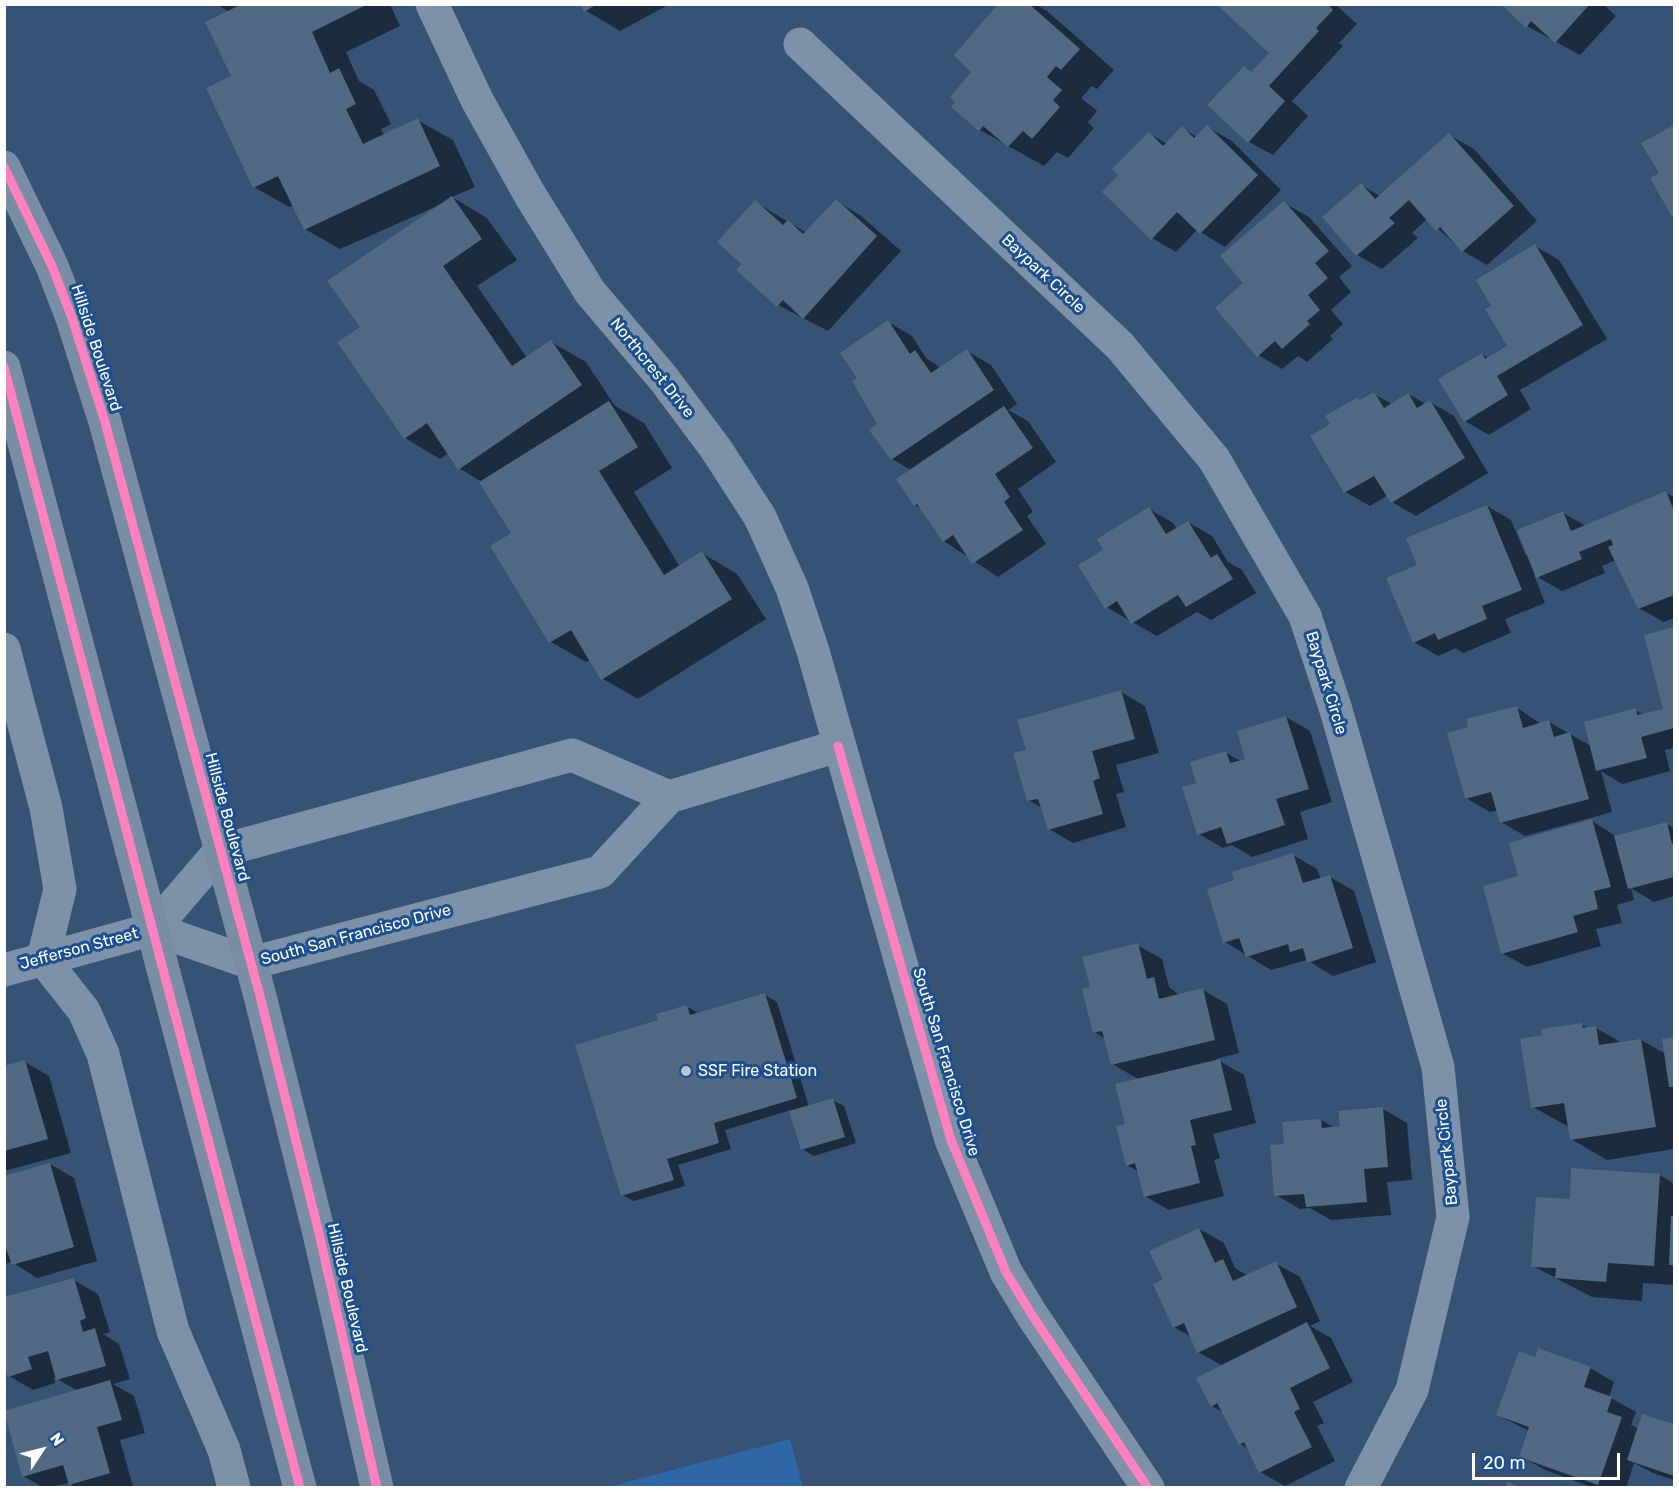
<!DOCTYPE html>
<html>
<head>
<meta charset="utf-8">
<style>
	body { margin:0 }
	#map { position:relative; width:1679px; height:1492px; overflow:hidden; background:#365274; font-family:Rubik,sans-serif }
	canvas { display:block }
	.frame { position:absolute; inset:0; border:6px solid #fff; pointer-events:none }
	.north { position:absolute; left:12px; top:1420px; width:60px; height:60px; -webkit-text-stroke:4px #1b4f8f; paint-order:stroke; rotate:55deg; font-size:16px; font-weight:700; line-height:24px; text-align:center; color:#fff }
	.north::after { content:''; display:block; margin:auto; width:21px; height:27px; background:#fff; clip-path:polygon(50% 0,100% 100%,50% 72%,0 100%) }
	.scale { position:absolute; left:1472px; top:1453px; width:148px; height:27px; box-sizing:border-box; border:3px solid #fff; border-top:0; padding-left:8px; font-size:18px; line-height:21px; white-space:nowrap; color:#fff; -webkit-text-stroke:4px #1b4f8f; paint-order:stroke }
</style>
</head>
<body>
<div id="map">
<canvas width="1679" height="1492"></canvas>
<div class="frame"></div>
<div class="north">N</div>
<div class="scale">20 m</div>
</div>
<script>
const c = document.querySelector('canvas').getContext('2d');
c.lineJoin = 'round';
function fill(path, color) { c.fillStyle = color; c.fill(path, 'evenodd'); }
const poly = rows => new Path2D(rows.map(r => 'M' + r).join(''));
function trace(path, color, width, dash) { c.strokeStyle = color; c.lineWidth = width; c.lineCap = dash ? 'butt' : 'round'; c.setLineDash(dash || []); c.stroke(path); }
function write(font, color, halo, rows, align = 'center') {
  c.font = font + ' Rubik,sans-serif'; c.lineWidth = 6; c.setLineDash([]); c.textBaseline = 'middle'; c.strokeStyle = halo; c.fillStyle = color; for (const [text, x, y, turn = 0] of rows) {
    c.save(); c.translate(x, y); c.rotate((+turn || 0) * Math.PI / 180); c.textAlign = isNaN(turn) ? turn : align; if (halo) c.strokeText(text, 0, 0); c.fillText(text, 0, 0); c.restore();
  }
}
const green = poly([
	[790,1439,803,1487,608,1487]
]);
const shadow = poly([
	[216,4,240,4,238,8,245,4,390,4,400,26,346,52,359,81,374,90,391,124,381,129,384,135,417,120,453,140,475,187,452,197,487,218,517,260,477,286,527,358,551,342,586,362,615,406,644,423,672,468,634,492,680,567,702,553,737,574,766,619,638,699,603,679,591,659,586,662,551,642,513,534,482,482,459,468,449,453,440,459,405,438,362,328,442,204,340,249,305,229,294,205,289,207,254,187,233,76,229,12],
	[582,4,670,4,620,31,585,10],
	[1000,4,1035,4,1047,11,1114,70,1097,89,1092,86,1081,98,1097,111,1088,122,1094,128,1068,158,1057,152,1044,166,980,130,974,72],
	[1218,4,1335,4,1357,24,1339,43,1343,46,1292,101,1308,116,1273,155,1249,142,1252,73,1271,53],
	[1503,4,1603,4,1616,16,1580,55,1527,26],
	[1674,126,1674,217,1652,178,1661,174,1643,144],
	[1207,127,1232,141,1281,190,1225,247,1197,230,1176,252,1152,238,1120,175,1149,133,1167,144,1182,128,1197,137],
	[1449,135,1474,149,1537,221,1487,265,1463,251,1427,219,1412,233,1418,238,1382,269,1357,255,1324,217,1361,185,1380,196],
	[836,201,860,215,901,251,828,331,778,305,743,264,755,202,807,233],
	[1284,203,1309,217,1352,266,1339,277,1351,292,1331,310,1343,324,1330,336,1333,339,1307,362,1298,356,1282,369,1258,355,1245,284],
	[1535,246,1559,260,1607,339,1520,390,1531,409,1489,435,1465,421,1482,354,1489,359,1509,346,1493,306],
	[888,322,912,336,926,358,941,368,967,351,991,365,1017,404,1008,410,1028,421,1056,462,1018,489,1033,512,1027,516,1046,544,998,577,944,541,923,510,915,505,911,470,892,459,859,378],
	[1374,394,1392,404,1408,394,1426,404,1430,402,1454,416,1488,473,1416,516,1392,502,1388,495,1370,506,1345,492,1332,425,1358,399,1362,401],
	[1666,493,1674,497,1674,618,1664,622,1639,608,1616,560,1602,566,1605,573,1562,591,1534,575,1545,603,1505,619,1511,633,1463,653,1456,648,1438,656,1414,642,1419,566,1487,506,1511,520,1526,556,1563,513,1586,526],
	[1149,509,1173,523,1177,529,1188,522,1212,536,1228,562,1242,570,1256,593,1211,620,1197,612,1157,636,1106,607,1105,550],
	[1674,628,1674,748,1665,750,1670,771,1622,784,1601,771,1612,812,1525,836,1501,822,1498,810,1490,812,1466,798,1470,728,1516,707,1541,724,1549,722,1591,746,1635,710,1644,715,1665,710,1645,636],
	[1121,692,1145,706,1159,753,1116,765,1124,792,1116,794,1126,827,1073,843,1049,829,1042,808,1028,800,1028,751],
	[1286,717,1310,731,1332,802,1300,812,1308,839,1252,857,1232,845,1223,848,1199,834,1198,784,1226,753,1241,761,1247,759],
	[1592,821,1617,837,1667,824,1674,828,1674,896,1654,902,1631,888,1634,900,1617,905,1622,923,1596,929,1601,946,1527,967,1502,953,1520,877],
	[1293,855,1317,869,1321,880,1330,877,1354,891,1376,962,1333,976,1307,960,1271,970,1225,942,1236,881],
	[1137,945,1162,959,1169,987,1179,995,1203,990,1227,1004,1239,1053,1216,1059,1244,1075,1256,1123,1213,1134,1220,1158,1214,1160,1224,1196,1169,1210,1145,1196,1139,1172,1127,1165,1127,1125,1140,1080,1112,1064,1106,1039,1094,1032,1092,988],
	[765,995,777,1002,809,1107,832,1100,844,1106,856,1143,814,1156,802,1149,791,1110,725,1130,731,1149,678,1165,685,1186,634,1201,622,1195,660,1021,686,1006,698,1013],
	[1582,1025,1589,1029,1596,1028,1622,1043,1641,1040,1666,1054,1664,1040,1674,1038,1674,1149,1607,1160,1571,1139,1569,1127,1533,1107,1543,1036],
	[25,1062,49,1076,71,1153,4,1171,4,1068],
	[1383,1109,1407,1123,1412,1180,1387,1182,1391,1215,1331,1220,1310,1208,1300,1209,1276,1195,1286,1145,1284,1124,1321,1120,1335,1128],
	[50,1164,74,1178,97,1261,37,1278,12,1262,4,1264,4,1178],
	[1660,1175,1674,1184,1674,1285,1643,1283,1642,1301,1592,1297,1533,1266,1571,1201],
	[1199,1229,1224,1243,1235,1268,1248,1276,1275,1263,1300,1277,1320,1321,1310,1326,1331,1338,1353,1382,1313,1402,1324,1423,1317,1426,1335,1461,1285,1486,1260,1472,1249,1449,1240,1444,1224,1413,1212,1406,1223,1366,1198,1352,1192,1337,1174,1327,1165,1280],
	[74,1280,98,1294,110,1332,103,1334,119,1344,130,1379,113,1384,134,1396,145,1433,120,1440,133,1487,131,1488,76,1488,69,1483,44,1488,23,1476,78,1391,54,1377,55,1383,33,1390,9,1376],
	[1536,1359,1590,1368,1614,1382,1609,1397,1636,1412,1631,1425,1639,1429,1643,1415,1674,1426,1674,1480,1653,1473,1634,1463,1626,1488,1594,1488,1545,1470,1520,1456,1529,1431,1498,1415]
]);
const building = poly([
	[242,4,368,4,312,32,330,73,339,68,356,104,346,109,363,144,418,118,440,166,304,230,278,176,253,188,206,88,231,76,205,22],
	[580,4,597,4,584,12],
	[998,4,1029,4,1080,49,1061,70,1056,66,1047,77,1062,90,1053,100,1060,107,1032,139,1023,131,1008,147,983,126,979,131,951,107,955,102,950,97,971,72,954,55],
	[1216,4,1328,4,1333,10,1316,28,1319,31,1269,86,1285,101,1248,143,1207,105,1244,66,1251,72,1269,53],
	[1501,4,1590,4,1555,43,1531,21,1526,28],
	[1207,125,1258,175,1200,234,1177,212,1151,240,1102,192,1118,175,1112,169,1149,132,1163,146,1182,126,1194,138],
	[1674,125,1674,220,1650,178,1659,173,1641,143],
	[1449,133,1514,206,1462,252,1440,227,1436,231,1409,200,1389,218,1395,223,1356,256,1322,217,1361,183,1375,199],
	[452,196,482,239,443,266,512,366,551,340,582,385,458,470,427,423,404,439,337,342,360,327,327,281],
	[836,199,877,236,803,319,783,300,777,307,736,270,741,264,717,242,755,200,783,225,788,220,803,234],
	[1284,201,1329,251,1315,263,1328,278,1308,295,1320,310,1307,321,1310,324,1282,349,1275,341,1257,357,1215,308,1243,283,1220,256],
	[1535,244,1583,325,1497,376,1508,395,1464,422,1438,379,1482,353,1485,359,1507,346,1485,309,1491,306,1476,280],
	[888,320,910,354,915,350,931,373,967,349,994,390,891,460,869,430,877,424,852,381,857,378,840,353],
	[1374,392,1384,408,1408,393,1417,408,1430,400,1465,458,1391,503,1374,476,1344,493,1310,436,1330,424,1325,416,1358,397,1360,400],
	[609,401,638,447,599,471,664,575,702,551,732,599,601,680,571,630,549,643,490,546,511,533,479,482],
	[1004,406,1033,448,995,474,1010,497,1004,502,1023,530,972,564,953,535,943,542,917,504,914,506,896,479],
	[1666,491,1674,511,1674,595,1638,609,1608,547,1613,545,1611,539,1579,552,1582,559,1536,578,1517,530,1563,511,1571,531],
	[1487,505,1522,590,1482,606,1487,619,1438,640,1435,633,1413,643,1386,578,1417,565,1406,538],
	[1149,507,1166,534,1188,521,1211,558,1217,554,1233,579,1186,607,1178,595,1131,624,1117,601,1105,609,1078,565,1103,550,1097,539],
	[1674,627,1674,728,1641,737,1647,758,1596,771,1584,722,1636,708,1637,715,1663,709,1644,635],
	[1121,690,1135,739,1092,751,1100,778,1093,781,1103,814,1048,830,1038,799,1027,801,1013,753,1026,750,1017,720],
	[1517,706,1523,728,1549,720,1554,737,1570,732,1589,799,1500,823,1491,792,1465,799,1447,733,1468,727,1466,719],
	[1286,716,1309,789,1276,799,1285,825,1227,844,1221,827,1197,835,1182,787,1196,783,1190,762,1226,751,1230,763,1245,759,1237,731],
	[1592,819,1611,887,1594,891,1598,909,1573,916,1578,932,1501,954,1483,886,1518,876,1509,843],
	[1667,822,1672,844,1674,843,1674,877,1628,889,1614,836],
	[1293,853,1303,883,1330,875,1353,948,1307,963,1303,948,1290,952,1288,944,1246,957,1239,938,1223,943,1207,889,1234,880,1232,872],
	[1138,943,1147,979,1154,977,1159,999,1203,988,1215,1040,1111,1065,1102,1031,1093,1033,1082,989,1090,987,1082,957],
	[765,993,797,1098,714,1123,719,1143,667,1159,674,1180,621,1196,575,1045,658,1020,656,1014,687,1005,690,1015],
	[1582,1023,1583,1028,1596,1026,1599,1045,1641,1039,1656,1127,1570,1140,1564,1103,1531,1108,1520,1039,1542,1035,1541,1029],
	[1674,1037,1674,1087,1669,1087,1662,1039],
	[1220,1059,1232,1110,1190,1120,1196,1145,1191,1146,1200,1183,1144,1197,1135,1163,1126,1166,1116,1126,1125,1124,1115,1084],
	[25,1060,48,1139,4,1151,4,1066],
	[833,1098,845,1137,801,1150,789,1111],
	[1383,1107,1388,1167,1364,1169,1367,1202,1306,1207,1304,1194,1274,1196,1270,1145,1284,1144,1282,1122,1321,1119,1322,1128,1340,1126,1338,1111],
	[50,1163,74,1247,12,1265,4,1243,4,1176],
	[1571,1168,1660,1174,1654,1266,1608,1263,1606,1282,1555,1278,1556,1268,1531,1267,1536,1197,1570,1199],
	[1671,1216,1674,1216,1674,1265,1669,1265],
	[1199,1228,1215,1263,1223,1259,1233,1281,1276,1261,1297,1307,1197,1353,1184,1323,1173,1328,1153,1284,1163,1279,1149,1251],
	[74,1278,86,1318,80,1321,83,1332,95,1328,106,1366,56,1380,48,1351,28,1357,32,1369,8,1377,4,1365,4,1297],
	[1307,1322,1330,1368,1290,1388,1300,1409,1294,1412,1312,1447,1259,1473,1244,1442,1239,1445,1217,1403,1211,1407,1196,1378],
	[1538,1348,1591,1367,1584,1387,1612,1397,1607,1412,1622,1417,1598,1485,1519,1457,1529,1427,1496,1415,1519,1351,1535,1357],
	[110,1380,122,1420,97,1427,110,1473,69,1485,63,1465,22,1477,4,1411],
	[1642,1414,1674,1424,1674,1476,1627,1460],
	[1508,1482,1521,1488,1505,1488]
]);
const minor = poly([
	[432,4,477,100,530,195,590,292,663,378,716,449,760,517,792,588,813,651,951,1140,1006,1272,1032,1315,1148,1488],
	[800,44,1120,346,1214,459,1305,616,1336,710,1438,1067,1453,1217,1412,1390,1361,1488],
	[4,649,46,808,60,889,43,959],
	[153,929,251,963,600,872,669,797,838,746],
	[153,929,220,851,572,755,669,797],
	[43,959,84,1011,103,1054,173,1331,224,1450,234,1488],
	[4,970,153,929]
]);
const secondary = poly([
	[4,167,52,266,72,318,105,422,260,996,318,1229,377,1488],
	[4,367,300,1488]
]);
const cycleway = poly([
	[4,167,52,266,72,318,105,422,260,996,318,1229,377,1488],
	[4,367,300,1488],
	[838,746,951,1140,1006,1272,1032,1315,1148,1488]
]);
const markers = [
	[686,1071,6,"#b9c2ce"]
];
const streetNames = [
	["Baypark Circle",1043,274,43],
	["Hillside Boulevard",96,348,72],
	["Northcrest Drive",652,368,51],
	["Baypark Circle",1326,683,73],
	["Hillside Boulevard",227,817,75],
	["South San Francisco Drive",356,935,-15],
	["Jefferson Street",79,949,-15],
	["South San Francisco Drive",946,1062,73],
	["Baypark Circle",1447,1152,-96],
	["Hillside Boulevard",347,1288,77]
];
const poiNames = [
	["SSF Fire Station",698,1071]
];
fill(green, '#2f66a5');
fill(shadow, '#0007');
fill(building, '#526984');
trace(minor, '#7d92a8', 33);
trace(secondary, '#798da4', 33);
trace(cycleway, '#ff80c0', 9);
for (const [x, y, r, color] of markers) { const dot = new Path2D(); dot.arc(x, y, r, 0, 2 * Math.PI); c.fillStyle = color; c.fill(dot); trace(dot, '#1b4f8f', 2); }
write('16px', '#fff', '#1b4f8f', streetNames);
write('16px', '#fff', '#1b4f8f', poiNames, 'left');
</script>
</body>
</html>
